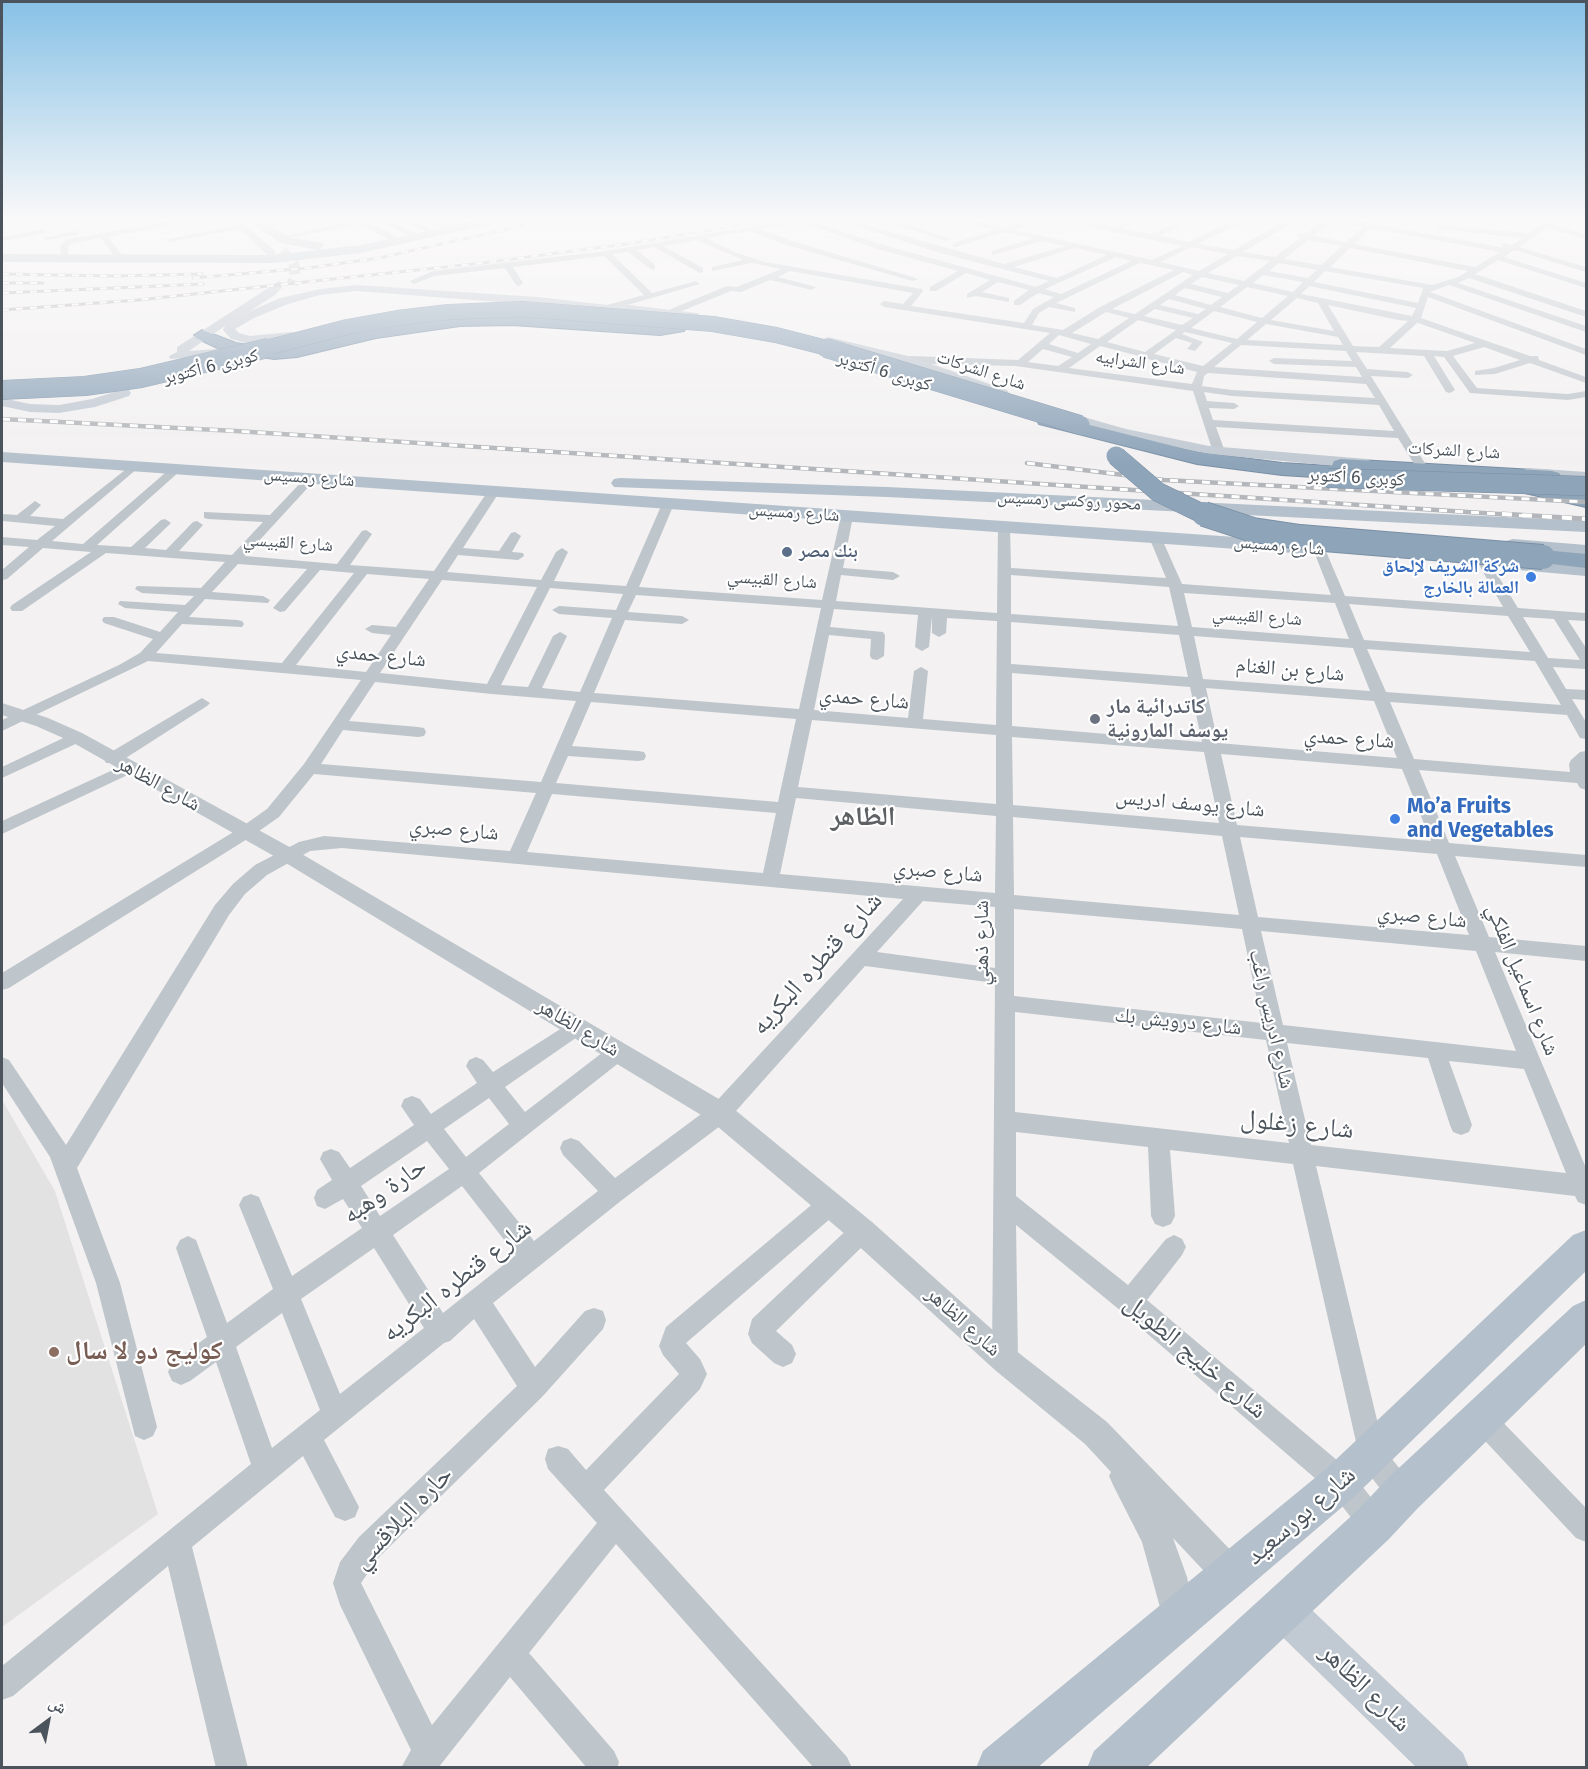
<!DOCTYPE html>
<html>
<head>
<meta charset="utf-8">
<style>
	body { margin:0 }
	#map { position:relative; width:1588px; height:1769px; overflow:hidden; background:#f3f1f1; font-family:"Fira Sans","Noto Naskh Arabic",sans-serif }
	canvas { display:block }
	.frame { position:absolute; inset:0; border:3px solid #4b545c; pointer-events:none }
	.north { position:absolute; left:18px; top:1691px; width:60px; height:60px; -webkit-text-stroke:4px #fff; paint-order:stroke; rotate:32deg; font-size:16px; font-weight:700; line-height:24px; text-align:center; color:#4b545c }
	.north::after { content:''; display:block; margin:auto; width:21px; height:27px; background:#4b545c; clip-path:polygon(50% 0,100% 100%,50% 72%,0 100%) }
</style>
</head>
<body>
<div id="map">
<canvas width="1588" height="1769"></canvas>
<div class="frame"></div>
<div class="north">ش</div>
</div>
<script>
const c = document.querySelector('canvas').getContext('2d');
c.lineJoin = 'round';
function fill(path, color) { c.fillStyle = color; c.fill(path, 'evenodd'); }
const poly = rows => new Path2D(rows.map(r => 'M' + r).join(''));
function trace(path, color, width, dash) { c.strokeStyle = color; c.lineWidth = width; c.lineCap = dash ? 'butt' : 'round'; c.setLineDash(dash || []); c.stroke(path); }
function write(font, color, halo, rows, align = 'center') {
  c.font = font + ' "Fira Sans","Noto Naskh Arabic",sans-serif'; c.lineWidth = 4.5; c.setLineDash([]); c.textBaseline = 'middle'; c.strokeStyle = halo; c.fillStyle = color; for (const [text, x, y, turn = 0] of rows) {
    c.save(); c.translate(x, y); c.rotate((+turn || 0) * Math.PI / 180); c.textAlign = isNaN(turn) ? turn : align; if (halo) c.strokeText(text, 0, 0); c.fillText(text, 0, 0); c.restore();
  }
}
const education = poly([
	[2,1100,55,1191,158,1514,2,1627]
]);
const secondaryTunnel = poly([
	[282,251,294,264,295,277,292,284]
]);
const minor = poly([
	[35,218,51,218,2,227,2,223,35,218],
	[111,218,129,218,103,223,99,221,111,218],
	[191,218,206,218,108,237,122,255,121,257,115,257,101,238,72,243,68,246,68,256,61,254,60,245,67,239,191,218],
	[367,218,385,218,416,234,409,236,378,220,368,222,396,236,396,240,390,240,360,224,280,240,276,238,367,218],
	[400,218,409,218,433,230,426,232,400,218],
	[424,218,433,218,450,226,443,228,424,218],
	[448,218,457,218,466,223,459,225,448,218],
	[472,218,482,218,483,219,479,221,472,218],
	[801,218,817,218,810,221,880,244,1036,287,1049,281,940,253,831,218,842,218,1004,264,1065,246,1042,241,992,255,992,251,1033,238,1004,232,956,247,953,247,953,243,995,230,948,218,960,218,1005,228,1034,218,1044,218,1014,230,1152,260,1182,246,1113,232,1057,218,1070,218,1114,227,1136,218,1145,218,1123,229,1151,234,1186,218,1195,218,1160,236,1189,242,1233,220,1224,220,1220,218,1339,218,1506,248,1502,247,1502,243,1512,245,1522,238,1439,229,1435,227,1439,225,1528,233,1550,218,1558,218,1556,220,1583,218,1553,225,1586,235,1586,239,1546,228,1519,247,1586,267,1586,272,1514,250,1504,257,1586,283,1586,288,1498,260,1475,274,1586,311,1586,317,1469,278,1458,283,1586,326,1586,332,1449,285,1430,292,1586,349,1586,355,1428,297,1421,318,1530,356,1538,356,1539,360,1586,377,1586,383,1530,363,1495,374,1475,375,1475,371,1494,368,1520,360,1484,347,1453,356,1477,388,1568,394,1586,391,1586,397,1568,400,1470,393,1444,357,1434,356,1455,390,1450,393,1446,392,1424,356,1356,352,1367,369,1408,372,1413,375,1408,378,1371,376,1426,465,1424,467,1416,467,1398,438,1216,427,1224,449,1218,452,1212,449,1193,391,1015,366,891,363,891,359,911,356,1018,360,1050,333,884,307,880,304,884,301,903,304,913,293,790,271,778,277,816,287,812,290,770,280,741,292,731,291,672,315,666,315,666,311,727,286,737,287,781,269,752,263,712,271,712,267,743,260,697,240,663,246,703,268,703,272,700,273,654,247,637,250,655,265,655,269,652,270,628,252,612,254,652,293,696,281,700,284,610,310,607,309,607,305,644,295,604,256,513,267,523,283,519,286,516,285,505,268,434,276,414,284,410,281,433,271,606,251,801,218],
	[1245,221,1284,221,1234,250,1198,244,1245,221],
	[801,222,874,248,958,271,930,287,930,291,936,291,966,273,990,280,967,294,967,298,976,296,1009,302,1009,298,982,292,998,282,1029,290,1014,301,1014,305,1020,305,1038,293,1054,297,1033,309,1024,323,911,306,923,291,922,289,765,262,737,253,706,238,750,231,783,244,912,281,919,279,789,240,760,229,801,222],
	[1294,222,1322,222,1305,234,1298,234,1297,236,1300,238,1275,257,1243,252,1294,222],
	[1331,222,1339,222,1363,227,1346,242,1313,236,1331,222],
	[1370,228,1500,252,1475,267,1354,244,1370,228],
	[1308,240,1342,246,1321,265,1284,259,1308,240],
	[1191,247,1228,254,1199,271,1161,262,1191,247],
	[1074,248,1107,255,1057,278,1014,267,1074,248],
	[1350,248,1468,271,1458,277,1432,285,1330,267,1350,248],
	[1237,256,1270,261,1244,281,1208,273,1237,256],
	[1116,257,1131,261,1061,294,1045,289,1116,257],
	[1140,263,1174,270,1100,307,1063,330,1032,325,1039,313,1049,307,1075,312,1075,308,1056,303,1140,263],
	[1279,263,1317,270,1308,278,1269,271,1279,263],
	[1325,271,1423,288,1418,303,1314,282,1325,271],
	[1183,272,1193,275,1135,314,1112,309,1183,272],
	[1263,275,1303,282,1293,292,1253,283,1263,275],
	[1202,277,1239,285,1228,293,1191,284,1202,277],
	[1309,286,1416,308,1412,316,1301,294,1309,286],
	[1247,287,1288,296,1262,318,1220,307,1247,287],
	[1185,288,1222,297,1211,305,1175,295,1185,288],
	[1297,298,1318,303,1334,331,1271,320,1297,298],
	[1169,299,1206,309,1198,314,1160,305,1169,299],
	[1328,305,1398,320,1408,321,1379,347,1353,346,1328,305],
	[1155,309,1193,318,1182,325,1144,316,1155,309],
	[1214,311,1257,322,1237,339,1191,328,1214,311],
	[1106,312,1129,318,1098,339,1072,333,1106,312],
	[1138,320,1176,330,1145,352,1107,342,1138,320],
	[1418,322,1418,323,1475,343,1447,351,1390,348,1418,322],
	[1266,324,1338,337,1343,345,1247,340,1266,324],
	[1185,332,1232,343,1203,366,1154,354,1176,338,1192,343,1187,349,1195,351,1203,342,1182,334,1185,332],
	[1059,335,1091,344,1078,353,1049,344,1059,335],
	[1241,345,1346,351,1352,361,1274,358,1269,361,1274,364,1356,367,1362,377,1214,367,1241,345],
	[1100,346,1139,356,1135,360,1137,362,1143,362,1148,359,1197,372,1192,384,1069,368,1100,346],
	[1043,349,1072,357,1058,366,1028,362,1043,349],
	[1208,373,1366,384,1375,398,1232,390,1202,386,1204,376,1208,373],
	[1204,392,1232,396,1379,405,1394,431,1213,420,1209,408,1234,409,1239,406,1234,403,1207,401,1204,392],
	[875,218,886,218,953,239,946,241,875,218],
	[237,225,240,225,240,229,169,242,165,240,237,225],
	[43,229,46,229,46,233,2,241,2,237,43,229],
	[75,231,78,231,78,235,47,240,43,238,75,231],
	[134,463,140,466,138,468,52,541,83,544,172,467,176,466,180,467,180,471,97,545,131,547,161,520,165,519,171,523,145,548,166,550,193,522,197,521,203,525,179,551,232,555,263,522,208,519,204,518,204,512,270,515,306,477,310,476,314,477,314,481,245,556,337,564,362,531,366,530,372,534,350,565,434,571,490,488,494,487,500,491,463,548,499,551,511,533,515,532,521,536,512,552,523,553,524,556,518,560,458,555,447,572,541,580,556,552,562,548,568,552,554,581,626,586,662,504,668,500,674,504,639,587,822,600,841,516,847,512,853,516,843,568,893,572,900,576,893,580,841,575,836,601,997,613,998,527,1004,523,1010,527,1011,568,1166,578,1149,537,1155,533,1161,537,1182,584,1331,595,1313,549,1319,545,1325,549,1345,596,1503,607,1478,563,1484,559,1490,563,1518,608,1586,613,1586,621,1568,620,1586,648,1586,669,1553,667,1566,689,1586,690,1586,700,1572,699,1586,722,1586,739,1580,738,1567,715,1390,702,1414,759,1570,772,1569,764,1571,760,1580,752,1586,751,1586,790,1580,788,1577,783,1419,770,1449,843,1586,855,1586,867,1455,856,1489,937,1586,946,1586,961,1495,952,1586,1168,1586,1205,1578,1202,1575,1196,1316,1166,1384,1449,1412,1484,1416,1494,1412,1504,1402,1508,1392,1504,1362,1465,1359,1455,1293,1164,1170,1150,1175,1216,1171,1224,1163,1227,1155,1224,1151,1216,1148,1147,1016,1132,1016,1196,1128,1285,1166,1239,1174,1235,1182,1239,1186,1247,1182,1255,1147,1300,1351,1472,1384,1514,1388,1524,1384,1534,1374,1538,1364,1534,1331,1492,1121,1311,1016,1225,1018,1360,1014,1369,1005,1373,996,1369,992,1360,995,983,865,966,728,1120,622,1200,493,1303,535,1367,585,1311,594,1308,603,1311,606,1320,603,1329,542,1397,379,1557,361,1583,432,1725,597,1523,548,1469,545,1459,548,1449,558,1446,568,1449,586,1470,679,1374,663,1355,659,1346,666,1327,822,1196,830,1193,838,1196,841,1204,838,1212,686,1343,700,1359,707,1374,700,1389,604,1490,847,1757,852,1768,814,1768,616,1544,529,1653,614,1751,619,1762,617,1768,587,1768,510,1677,438,1768,401,1768,411,1750,340,1605,333,1583,340,1562,359,1537,517,1386,474,1319,450,1341,444,1343,324,1440,359,1507,355,1517,345,1521,335,1517,303,1456,192,1547,248,1768,216,1768,168,1566,13,1696,2,1700,2,1666,251,1464,216,1362,190,1381,181,1385,172,1381,168,1372,172,1363,207,1337,176,1248,180,1240,188,1236,196,1240,227,1323,273,1289,239,1205,243,1197,251,1194,259,1197,292,1276,362,1228,343,1199,325,1209,317,1206,314,1198,317,1190,332,1180,320,1159,323,1152,331,1149,339,1152,350,1168,414,1125,401,1106,404,1099,412,1096,420,1099,431,1114,477,1083,466,1066,469,1060,476,1057,483,1060,493,1072,576,1019,583,1021,586,1027,583,1033,505,1087,525,1112,611,1046,618,1043,625,1046,628,1052,625,1058,479,1173,534,1241,598,1191,563,1155,560,1148,563,1141,571,1138,579,1141,615,1178,712,1106,903,899,342,848,310,851,267,875,245,894,229,915,77,1168,120,1283,157,1427,153,1436,144,1440,135,1436,96,1283,50,1157,2,1083,2,1057,9,1060,66,1145,215,905,233,884,255,865,299,842,324,836,510,851,536,793,314,774,279,817,252,836,9,988,2,990,2,973,240,828,267,809,304,764,361,680,148,661,2,731,2,720,119,665,140,653,153,639,104,623,102,620,104,617,114,617,160,632,178,612,125,608,118,604,120,601,185,605,194,596,142,593,135,589,137,586,201,588,225,562,106,553,22,611,12,611,10,608,12,605,91,552,43,548,7,579,2,580,2,570,29,547,2,545,2,537,37,540,55,526,3,521,2,514,17,515,35,501,41,505,30,516,63,519,134,463],
	[238,564,307,569,273,608,280,612,285,611,320,570,354,573,282,663,156,653,182,624,242,627,244,624,242,621,237,620,189,617,205,599,268,603,270,600,263,596,212,592,238,564],
	[367,574,429,579,396,627,372,625,365,629,372,633,391,635,366,672,296,665,367,574],
	[1011,575,1169,587,1178,626,1011,614,1011,575],
	[442,580,537,587,487,684,380,673,442,580],
	[550,588,623,594,616,610,559,606,552,610,559,614,612,618,580,692,542,688,567,636,560,632,553,636,528,687,501,685,550,588],
	[1184,593,1335,603,1349,639,1192,627,1184,593],
	[636,595,821,608,799,709,594,693,625,620,682,624,689,620,682,616,628,612,636,595],
	[1349,604,1508,616,1530,652,1364,640,1349,604],
	[834,609,918,615,915,647,922,651,929,647,932,616,932,633,939,637,946,633,947,618,997,621,996,725,923,719,928,671,921,667,914,671,908,718,814,710,829,635,871,639,870,656,872,659,877,660,884,656,885,635,883,632,830,627,834,609],
	[1523,617,1554,619,1580,660,1548,658,1523,617],
	[1011,622,1179,635,1188,677,1011,664,1011,622],
	[1194,636,1353,648,1370,691,1203,679,1194,636],
	[1367,649,1535,661,1561,705,1386,692,1367,649],
	[1012,673,1190,687,1202,742,1012,726,1012,673],
	[375,682,492,694,576,701,541,782,321,764,343,730,418,737,424,736,426,732,424,728,418,727,349,721,375,682],
	[1206,688,1374,701,1397,758,1218,743,1206,688],
	[591,702,796,719,778,802,556,783,568,756,638,761,644,760,646,756,644,752,638,751,572,746,591,702],
	[812,720,996,735,996,804,798,787,812,720],
	[1012,737,1204,752,1219,823,1013,805,1012,737],
	[1221,754,1402,769,1431,841,1237,825,1221,754],
	[552,794,776,813,763,873,527,852,552,794],
	[796,798,996,816,995,893,780,874,796,798],
	[1013,817,1222,836,1239,915,1014,895,1013,817],
	[1240,837,1437,854,1469,935,1258,917,1240,837],
	[923,901,995,907,995,968,877,952,923,901],
	[1014,909,1242,929,1262,1023,1014,996,1014,909],
	[1261,931,1476,951,1516,1051,1283,1025,1261,931],
	[1015,1012,1266,1040,1289,1143,1015,1112,1015,1012],
	[1287,1043,1428,1058,1450,1125,1453,1132,1461,1135,1469,1132,1472,1125,1449,1061,1524,1069,1566,1173,1311,1145,1287,1043],
	[489,1098,509,1124,466,1157,444,1129,489,1098],
	[427,1141,449,1169,380,1216,361,1186,427,1141],
	[462,1186,516,1255,443,1313,393,1235,462,1186],
	[374,1248,424,1328,340,1394,301,1299,374,1248],
	[282,1313,320,1410,272,1448,236,1347,282,1313],
	[202,698,210,703,207,706,118,763,106,763,104,759,106,755,202,698],
	[76,732,84,737,82,741,2,778,2,767,76,732],
	[128,763,134,764,136,768,134,772,2,834,2,821,128,763],
	[862,1220,870,1223,874,1231,870,1239,776,1331,792,1345,796,1354,792,1363,783,1367,774,1363,752,1343,748,1334,752,1319,854,1223,862,1220],
	[1482,1406,1491,1410,1586,1508,1586,1542,1576,1538,1473,1428,1469,1419,1473,1410,1482,1406]
]);
const tertiary = poly([
	[2,703,48,718,82,733,295,850,729,1105,872,1222,1015,1350,1107,1422,1243,1563,1248,1575,1243,1587,1231,1592,1219,1587,1173,1538,1187,1577,1195,1617,1190,1629,1178,1634,1166,1629,1142,1542,1114,1487,1109,1476,1111,1472,1085,1444,995,1370,852,1240,711,1121,281,860,70,741,36,726,2,715,2,703]
]);
const secondary = poly([
	[228,218,238,218,275,251,275,255,267,255,228,218],
	[279,281,285,284,275,295,250,311,280,298,320,289,356,285,538,297,616,306,621,304,697,313,703,317,697,321,538,305,356,291,320,295,288,304,254,318,235,329,239,333,250,336,291,332,295,333,297,336,295,339,250,344,231,339,223,330,225,326,189,351,229,348,235,352,234,355,170,359,169,356,177,352,177,347,279,281],
	[828,337,908,356,1007,390,1009,393,1002,397,997,396,899,362,824,344,822,341,828,337],
	[124,389,129,390,131,393,129,396,95,407,59,413,30,412,2,406,2,398,30,404,59,405,92,399,124,389],
	[1059,410,1126,429,1209,446,1367,459,1375,464,1367,469,1209,454,1124,437,1054,417,1052,414,1054,411,1059,410],
	[1528,468,1586,472,1586,482,1523,476,1520,473,1523,470,1528,468],
	[1283,1590,1297,1596,1463,1753,1469,1768,1417,1768,1269,1624,1263,1610,1269,1596,1283,1590]
]);
const primary = poly([
	[243,218,256,218,289,237,322,243,324,246,318,250,281,243,243,218],
	[490,218,510,218,504,221,361,253,272,263,2,262,2,254,272,255,361,245,490,218],
	[2,452,1308,542,1315,544,1318,548,1315,552,1308,554,2,462,2,452],
	[620,478,887,487,1586,521,1586,532,887,497,614,487,611,483,614,479,620,478],
	[1513,539,1586,545,1586,557,1506,549,1503,545,1506,541,1513,539],
	[1514,559,1586,564,1586,576,1507,569,1504,565,1507,561,1514,559],
	[1586,1230,1586,1271,1355,1496,1037,1768,976,1768,983,1751,1327,1468,1573,1235,1586,1230],
	[1586,1300,1586,1344,1417,1509,1389,1539,1146,1768,1087,1768,1094,1751,1359,1509,1387,1479,1573,1306,1586,1300]
]);
const motorway = poly([
	[512,315,660,325,678,323,686,328,684,331,660,335,512,325,460,326,376,338,297,357,274,359,226,352,196,338,194,335,202,330,236,343,274,349,297,347,376,328,460,316,512,315],
	[1046,414,1197,452,1282,463,1332,466,1334,461,1341,459,1552,471,1559,473,1562,477,1559,481,1527,482,1586,495,1586,507,1516,491,1513,487,1516,483,1521,481,1372,473,1370,478,1363,480,1282,475,1197,464,1039,424,1037,420,1039,416,1046,414],
	[1543,550,1586,554,1586,568,1535,562,1532,557,1535,552,1543,550]
]);
const railFar2 = poly([
	[2,274,113,276,202,274],
	[193,278,308,268,379,258,557,218],
	[2,283,43,283],
	[2,293,203,284],
	[2,310,138,300,482,263,634,243,781,218]
]);
const railFar1 = poly([
	[2,419,236,431,1528,516],
	[1027,463,1164,480,1586,502]
]);
const rail = poly([
	[1502,514,1586,519]
]);
const motorwayBridgeFar2 = poly([
	[262,349,347,327,397,318,448,312,522,309,713,324,776,335,831,349]
]);
const motorwayBridgeFar1 = poly([
	[826,348,1080,425],
	[2,390,85,386,141,378,268,348],
	[1116,456,1158,492,1207,516],
	[1327,478,1586,486]
]);
const motorwayBridge = poly([
	[1204,514,1253,530,1300,537,1543,557]
]);
const markers = [
	[787,552,6,"#5c6f8a"],
	[1531,577,6,"#3f7fe0"],
	[1095,719,6,"#6b7280"],
	[1395,819,6,"#3f7fe0"],
	[54,1352,6,"#8d6e63"]
];
const farStreetnames = [
	["شارع الشرابيه",1140,363,8],
	["كوبرى 6 أكتوبر",211,367,-14],
	["شارع الشركات",981,371,18],
	["كوبرى 6 أكتوبر",884,372,17],
	["شارع الشركات",1454,451,3],
	["شارع رمسيس",309,478,4],
	["كوبرى 6 أكتوبر",1356,478,3],
	["محور روكسى رمسيس",1069,501,3],
	["شارع رمسيس",794,513,4],
	["شارع القبيسي",288,543,4],
	["شارع رمسيس",1279,546,5],
	["شارع القبيسي",772,580,4],
	["شارع القبيسي",1257,617,4]
];
const farServicenames = [
	["بنك مصر",799,552]
];
const farShopnames = [
	["شركة الشريف لإلحاق",1519,567],
	["العمالة بالخارج",1519,588]
];
const streetNames = [
	["شارع حمدي",381,656,6],
	["شارع بن الغنام",1290,670,5],
	["شارع حمدي",864,699,5],
	["شارع حمدي",1349,739,4],
	["شارع الظاهر",158,784,29],
	["شارع يوسف ادريس",1190,804,5],
	["شارع صبري",454,830,5],
	["شارع صبري",938,872,5],
	["شارع صبري",1422,917,6],
	["شارع ذهني",982,943,-90],
	["شارع اسماعيل الفلكي",1522,980,68],
	["شارع ادريس راغب",1271,1019,77],
	["شارع درويش بك",1178,1022,6],
	["شارع الظاهر",578,1028,31],
	["شارع الظاهر",963,1322,42]
];
const worshipNames = [
	["كاتدرائية مار",1107,707],
	["يوسف المارونية",1107,731]
];
const shopNames = [
	["Mo’a Fruits",1407,807],
	["and Vegetables",1407,831]
];
const nearStreetnames = [
	["شارع قنطره البكريه",817,964,-48],
	["شارع زغلول",1297,1125,6],
	["حارة وهبه",385,1191,-35],
	["شارع قنطره البكريه",457,1281,-38],
	["شارع خليج الطويل",1195,1357,40],
	["شارع بورسعيد",1301,1516,-41],
	["حاره البلاقسي",403,1518,-46],
	["شارع الظاهر",1365,1688,44]
];
const nearEducationnames = [
	["كوليج دو لا سال",66,1352]
];
const districtNames = [
	["الظاهر",863,817]
];
fill(education, '#e3e2e2');
trace(secondaryTunnel, '#c9cacc', 11, [11, 6]);
trace(motorway, '#7a8fa5', 2);
fill(minor, '#bec5cb');
fill(tertiary, '#bec5cb');
fill(secondary, '#c1c9d2');
fill(primary, '#b4c0cb');
fill(motorway, '#8ea4b9');
trace(railFar2, '#b3b6ba', 3);
trace(railFar1, '#b3b6ba', 4.5);
trace(rail, '#b3b6ba', 5);
trace(railFar2, '#fff', 2, [7]);
trace(railFar1, '#fff', 3, [8]);
trace(rail, '#fff', 4, [10]);
trace(motorwayBridgeFar2, '#7a8fa5', 16, []);
trace(motorwayBridgeFar1, '#7a8fa5', 20, []);
trace(motorwayBridge, '#7a8fa5', 26, []);
trace(motorwayBridgeFar2, '#8ea4b9', 15);
trace(motorwayBridgeFar1, '#8ea4b9', 19);
trace(motorwayBridge, '#8ea4b9', 24);
const sky = c.createLinearGradient(0, 0, 0, 465);
sky.addColorStop(0, '#87c1e6');
sky.addColorStop(0.47, '#faf9f9');
sky.addColorStop(1, '#faf9f900');
c.fillStyle = sky;
c.fillRect(0, 0, 1588, 465);
for (const [x, y, r, color] of markers) { const dot = new Path2D(); dot.arc(x, y, r, 0, 2 * Math.PI); c.fillStyle = color; c.fill(dot); trace(dot, '#fff', 2); }
write('18px', '#4b545c', '#fff', farStreetnames);
write('bold 18px', '#4e5e75', '#fff', farServicenames, 'left');
write('bold 18px', '#366cbe', '#fff', farShopnames, 'right');
write('21px', '#4b545c', '#fff', streetNames);
write('bold 21px', '#5b616d', '#fff', worshipNames, 'left');
write('bold 21px', '#366cbe', '#fff', shopNames, 'left');
write('26px', '#4b545c', '#fff', nearStreetnames);
write('bold 26px', '#785e54', '#fff', nearEducationnames, 'left');
write('bold 27px', '#5e6164', '#fff', districtNames);
</script>
</body>
</html>
